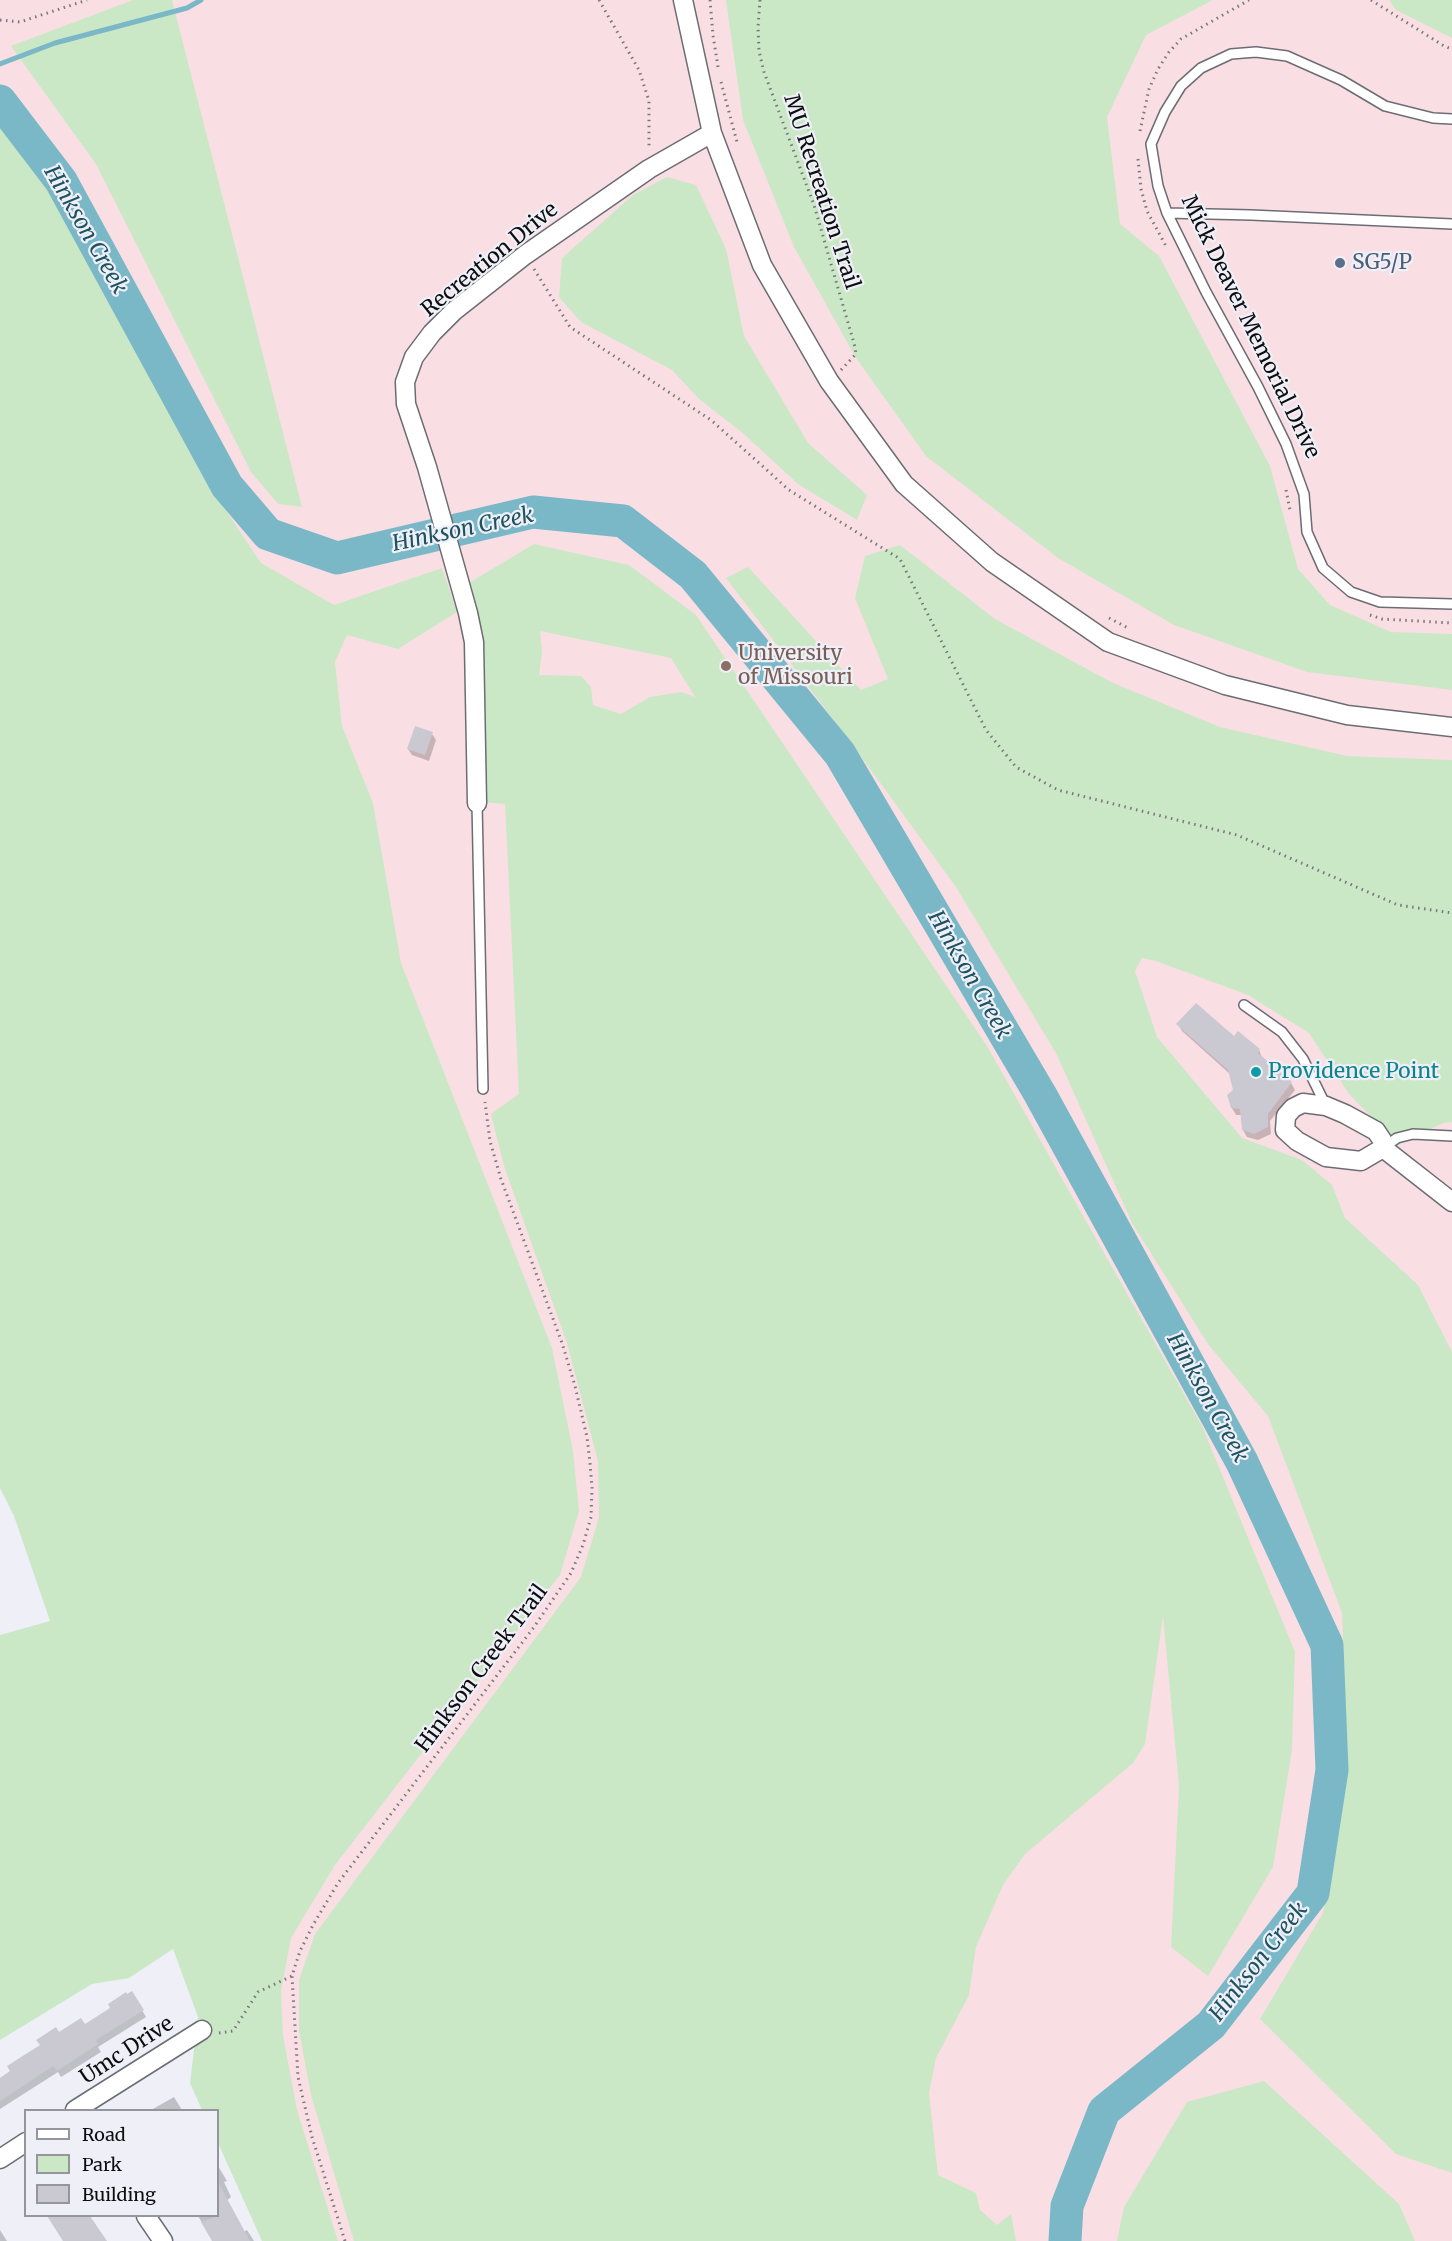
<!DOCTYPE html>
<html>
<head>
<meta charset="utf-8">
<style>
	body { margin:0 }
	#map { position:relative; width:1452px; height:2241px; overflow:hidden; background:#efeff8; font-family:Merriweather,serif }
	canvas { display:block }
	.legend { position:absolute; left:24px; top:2109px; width:195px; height:108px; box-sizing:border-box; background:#efeff8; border:2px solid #95959b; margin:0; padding:8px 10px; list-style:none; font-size:18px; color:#0d0d10 }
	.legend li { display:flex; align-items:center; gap:12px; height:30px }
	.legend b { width:30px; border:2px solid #95959b }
</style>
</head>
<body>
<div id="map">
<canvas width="1452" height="2241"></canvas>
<ul class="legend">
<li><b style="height:8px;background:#fff"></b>Road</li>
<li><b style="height:16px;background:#cbe8c6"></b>Park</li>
<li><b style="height:16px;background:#cac9d2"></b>Building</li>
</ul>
</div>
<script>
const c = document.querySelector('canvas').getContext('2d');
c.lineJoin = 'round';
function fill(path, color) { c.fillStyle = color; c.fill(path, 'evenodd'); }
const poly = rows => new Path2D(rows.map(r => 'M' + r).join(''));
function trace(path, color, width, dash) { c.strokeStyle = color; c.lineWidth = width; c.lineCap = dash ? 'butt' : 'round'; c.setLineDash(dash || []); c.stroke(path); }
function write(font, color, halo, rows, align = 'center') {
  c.font = font + ' Merriweather,serif'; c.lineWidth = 4.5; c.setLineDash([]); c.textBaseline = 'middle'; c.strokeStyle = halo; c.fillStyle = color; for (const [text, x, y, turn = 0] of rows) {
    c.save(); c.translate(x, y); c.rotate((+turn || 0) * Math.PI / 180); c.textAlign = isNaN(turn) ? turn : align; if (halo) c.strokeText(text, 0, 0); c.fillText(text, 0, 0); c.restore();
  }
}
const education = poly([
	[0,0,1452,0,1452,2241,283,2241,0,1333]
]);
const green = poly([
	[133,0,172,0,302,507,278,504,251,472,96,164,11,46],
	[726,0,1213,0,1146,35,1107,117,1120,224,1159,256,1270,466,1298,569,1330,605,1391,632,1452,634,1452,690,1307,672,1174,625,1058,558,926,456,856,358,794,247,743,120],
	[1389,0,1452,0,1452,38,1396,10],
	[0,118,47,183,213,491,261,563,334,605,442,568,457,612,398,649,347,635,335,662,342,726,373,803,401,963,552,1348,573,1451,579,1511,560,1575,335,1865,291,1938,281,1991,283,2035,297,2110,338,2241,262,2241,218,2143,218,2110,202,2110,190,2083,198,2017,173,1949,129,1978,92,1984,0,2040,0,1635,50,1621,14,1516,0,1488],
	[667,177,696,185,726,249,744,336,808,443,867,495,857,520,798,484,744,434,699,399,672,370,581,322,559,297,562,258,633,195],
	[534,544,629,565,696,615,987,1046,1202,1426,1295,1652,1292,1750,1273,1867,1208,1976,1171,1947,1179,1786,1163,1616,1145,1744,1133,1763,1025,1854,1003,1885,976,1947,969,1995,936,2058,929,2093,938,2175,976,2193,980,2210,997,2225,1011,2214,1016,2241,354,2241,311,2095,299,2031,299,1980,315,1934,581,1577,599,1517,598,1461,567,1343,504,1166,491,1114,519,1094,505,804,482,802,484,635,467,584],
	[540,631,671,658,695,697,681,692,650,697,621,714,593,705,591,687,581,676,539,675,542,652],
	[900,545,995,619,1111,682,1220,727,1347,756,1452,760,1452,1122,1443,1123,1399,1145,1349,1094,1309,1033,1248,995,1156,961,1142,958,1135,971,1157,1037,1242,1138,1302,1160,1332,1185,1345,1218,1418,1285,1452,1352,1452,2173,1396,2154,1260,2019,1323,1913,1348,1766,1342,1613,1268,1416,1208,1344,1132,1223,1056,1053,956,887,849,740,726,578,748,567,861,690,888,679,855,598,865,556],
	[1264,2081,1399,2204,1415,2241,1117,2241,1124,2207,1187,2102]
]);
const shadow = poly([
	[432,734,436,740,429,761,412,755,408,749],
	[1178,1024,1234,1039,1259,1050,1262,1058,1291,1083,1295,1090,1270,1121,1271,1134,1258,1140,1247,1137,1243,1130,1242,1115,1236,1115,1232,1108,1234,1090,1230,1074,1182,1031],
	[132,1993,146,2017,98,2047,101,2052,61,2077,58,2072,0,2109,0,2079,59,2034,85,2026],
	[174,2097,182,2110,151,2110],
	[218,2166,227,2181,224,2182,231,2197,226,2201,243,2232,247,2230,254,2241,213,2241,198,2216,218,2216],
	[0,2230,7,2241,0,2241]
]);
const stream = poly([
	[0,64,55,43,187,8,201,0]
]);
const river = poly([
	[0,101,61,181,227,486,268,534,337,558,533,512,623,521,693,575,840,754,1040,1094,1242,1462,1327,1645,1332,1770,1313,1893,1211,2025,1104,2111,1067,2206,1065,2241]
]);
const building = poly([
	[415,726,433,732,425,755,407,749],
	[1196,1003,1234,1036,1238,1031,1260,1049,1258,1053,1292,1082,1268,1114,1268,1127,1254,1134,1242,1130,1240,1109,1231,1108,1227,1095,1233,1090,1228,1070,1176,1024],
	[132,1991,144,2010,96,2040,98,2044,57,2071,53,2066,0,2101,0,2078,10,2071,7,2066,40,2045,36,2040,56,2027,59,2032,81,2018,85,2024,110,2008,108,2004,126,1992,127,1994],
	[218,2182,250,2241,212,2241,201,2222,218,2216],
	[47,2216,90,2216,107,2241,63,2241]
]);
const path = poly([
	[599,0,639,70,649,101,649,148],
	[710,0,713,35,718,67],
	[760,0,758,27,759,51,764,72,814,205,855,347,856,354,841,370],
	[1371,0,1444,46,1452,49],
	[0,20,20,22,87,0],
	[721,82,737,142],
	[1140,131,1149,89,1158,69,1169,52,1181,39,1249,0],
	[1138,159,1141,189,1147,211,1167,248],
	[534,269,570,327,711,420,789,490,900,559,986,730,1016,767,1058,790,1237,835,1398,905,1452,913],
	[1286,490,1290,510],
	[1370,615,1382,619,1452,623],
	[1109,618,1130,629],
	[219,2033,233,2031,258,1992,292,1976],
	[345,2241,312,2137,298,2077,292,1976,300,1951,313,1925,338,1883,534,1627,571,1573,583,1545,591,1517,592,1488,590,1463,587,1437,575,1386,562,1343,501,1179,490,1141,485,1102]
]);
const lane = poly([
	[1452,119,1433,118,1385,106,1341,80,1287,56,1256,52,1231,54,1201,68,1181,86,1165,112,1151,144,1158,186,1167,213,1206,292,1258,387,1286,444,1304,494,1307,532,1323,568,1351,592,1380,602,1452,604],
	[1167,213,1251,215,1452,224],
	[477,803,483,1089],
	[1244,1005,1282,1032,1303,1059,1326,1106],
	[1383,1148,1397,1138,1413,1134,1452,1136]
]);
const street = poly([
	[683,0,712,133,762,265,829,381,904,484,992,562,1108,642,1225,685,1347,715,1452,727],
	[477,803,474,642,468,613,427,467,406,404,405,382,414,357,432,333,454,311,525,255,649,169,712,133],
	[1383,1148,1361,1161,1326,1157,1297,1141,1285,1130,1286,1116,1293,1108,1303,1103,1326,1106,1345,1114,1376,1131,1382,1140,1383,1148,1452,1202],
	[75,2110,202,2030],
	[0,2159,26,2142],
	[146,2216,163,2241]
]);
const markers = [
	[1340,263,6,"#5c6f8a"],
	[726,666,6,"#8d6e63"],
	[1256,1072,6,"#0f9aa8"]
];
const streetNames = [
	["MU Recreation Trail",821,192,72],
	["Recreation Drive",490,260,-39],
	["Mick Deaver Memorial Drive",1250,327,64],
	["Hinkson Creek Trail",482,1669,-53],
	["Umc Drive",127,2051,-33]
];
const serviceNames = [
	["SG5/P",1352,263]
];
const educationNames = [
	["University",738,654],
	["of Missouri",738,678]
];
const cultureNames = [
	["Providence Point",1268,1072]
];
const waterNames = [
	["Hinkson Creek",85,230,60],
	["Hinkson Creek",463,530,-12],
	["Hinkson Creek",969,975,60],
	["Hinkson Creek",1207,1398,61],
	["Hinkson Creek",1259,1962,-52]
];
fill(education, '#f9dfe3');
fill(green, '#cbe8c6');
fill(shadow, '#0003');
trace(stream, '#7ab8c8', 5);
trace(river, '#7ab8c8', 33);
fill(building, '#cac9d2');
trace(lane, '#6c6c74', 12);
trace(street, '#6c6c74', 21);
trace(path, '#77777d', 3, [1.5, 4.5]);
trace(lane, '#fff', 9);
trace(street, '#fff', 18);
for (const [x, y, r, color] of markers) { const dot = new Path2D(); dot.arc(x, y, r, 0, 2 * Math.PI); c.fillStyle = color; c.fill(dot); trace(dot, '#efeff8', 2); }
write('21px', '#0d0d10', '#efeff8', streetNames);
write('21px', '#4e5e75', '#efeff8', serviceNames, 'left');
write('21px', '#785e54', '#efeff8', educationNames, 'left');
write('21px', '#0d838f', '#efeff8', cultureNames, 'left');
write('italic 22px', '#1d525f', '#efeff8', waterNames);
</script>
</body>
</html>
